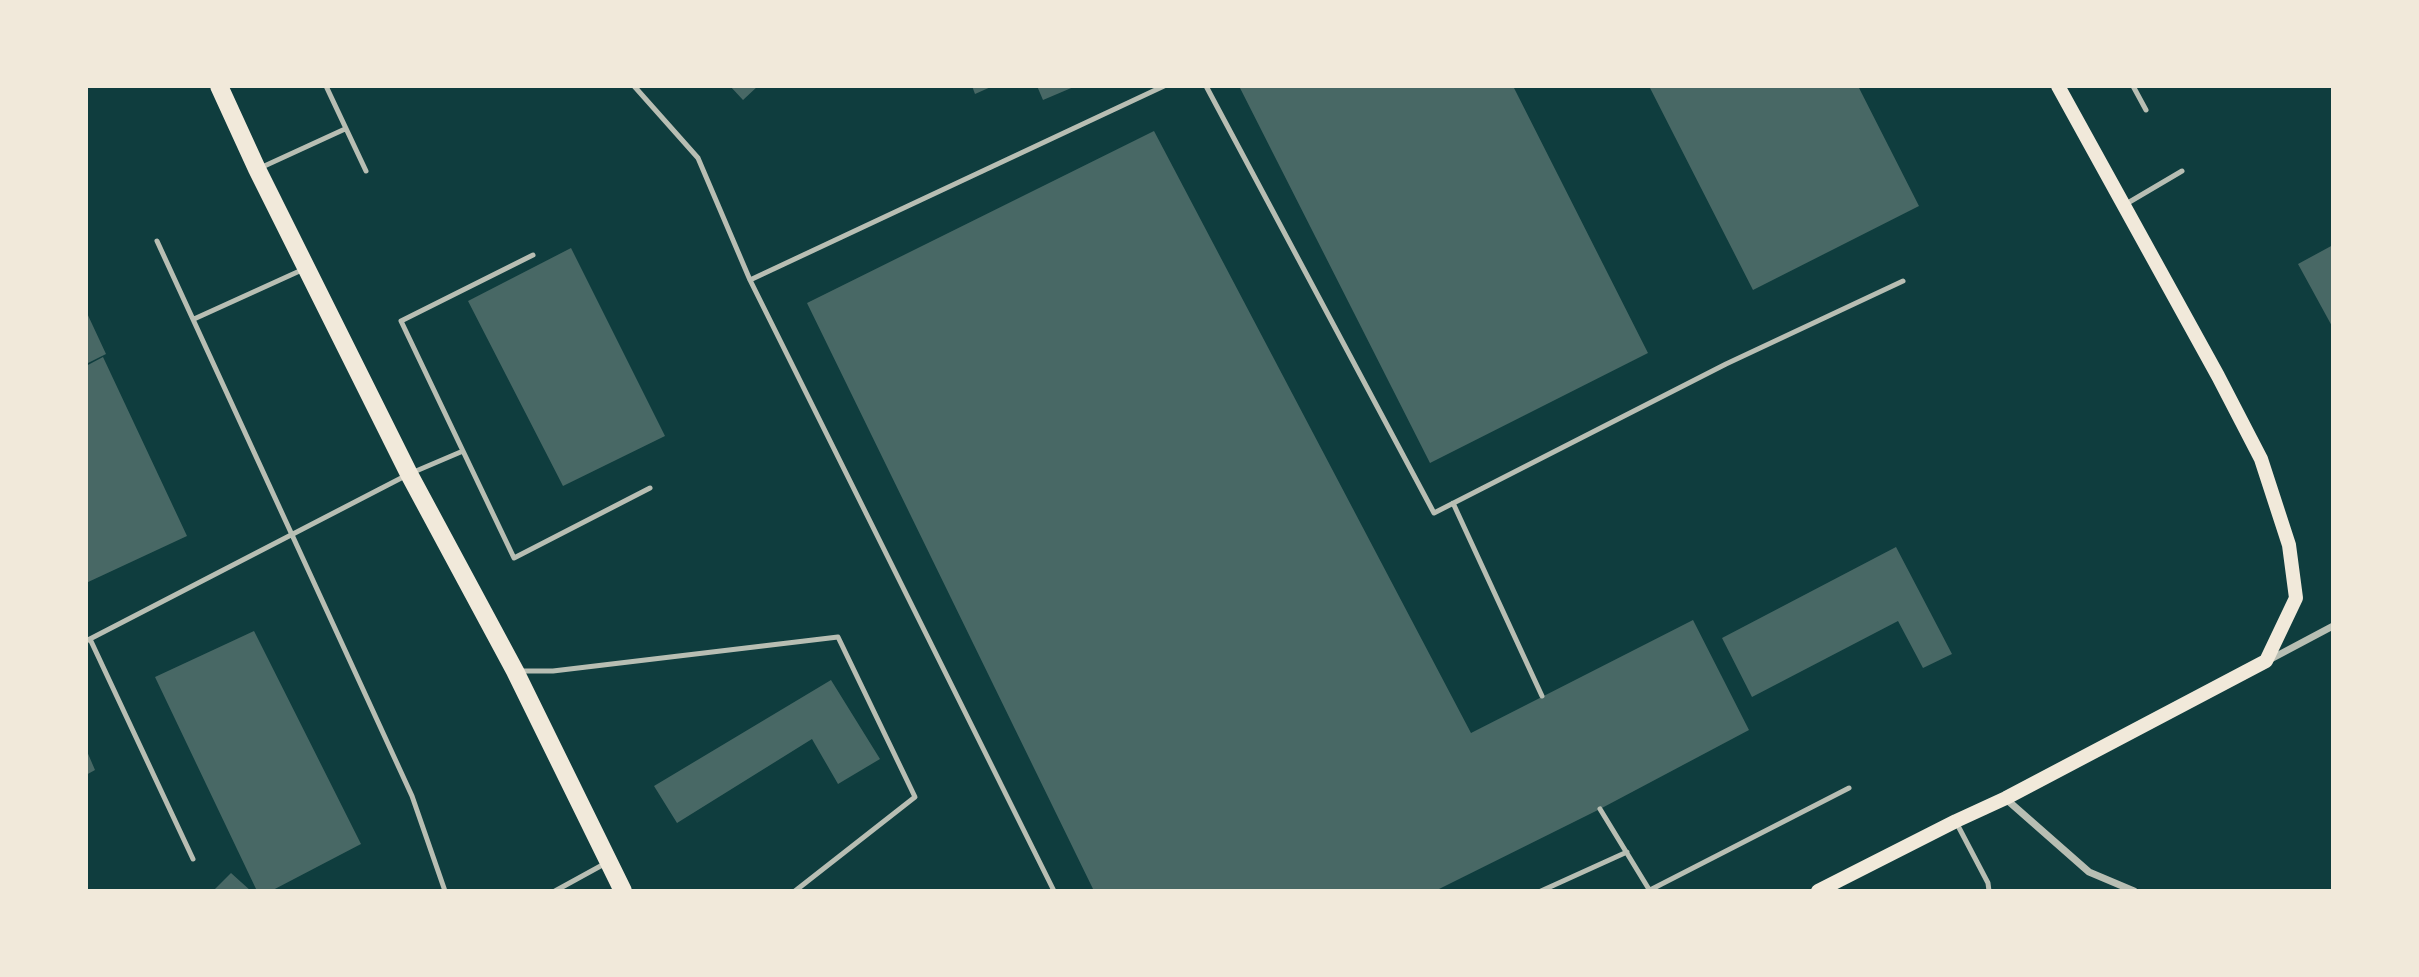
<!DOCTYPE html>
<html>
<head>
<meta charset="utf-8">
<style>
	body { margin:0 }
	#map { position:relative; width:2419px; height:977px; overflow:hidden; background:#0f3d3e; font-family:Mulish,sans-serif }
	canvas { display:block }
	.frame { position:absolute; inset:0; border:88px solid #f1e9da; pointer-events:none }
</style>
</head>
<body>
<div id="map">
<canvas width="2419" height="977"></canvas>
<div class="frame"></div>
</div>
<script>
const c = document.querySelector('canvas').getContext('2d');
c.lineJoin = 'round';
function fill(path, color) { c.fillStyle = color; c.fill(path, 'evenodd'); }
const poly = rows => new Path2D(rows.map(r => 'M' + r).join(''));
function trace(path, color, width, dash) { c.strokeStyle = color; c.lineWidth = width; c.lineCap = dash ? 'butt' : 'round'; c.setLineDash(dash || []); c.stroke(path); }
const building = poly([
	[730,86,758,86,743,100],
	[972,86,993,86,975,94],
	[1037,86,1076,86,1043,100],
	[1239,86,1513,86,1648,353,1430,463],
	[1649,86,1858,86,1919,206,1753,290],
	[1154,131,1471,733,1693,620,1749,730,1600,809,1435,891,1094,891,807,303],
	[2333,245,2333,328,2298,264],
	[571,248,665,436,563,486,468,301],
	[86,311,106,354,86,364],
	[103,357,187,536,86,583,86,366],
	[1896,547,1952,654,1923,668,1898,621,1752,697,1722,638],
	[254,631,361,844,271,891,257,891,155,677],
	[831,680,880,759,838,784,812,739,677,823,654,786],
	[86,749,95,770,86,775],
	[231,873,251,891,213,891]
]);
const service = poly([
	[326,86,366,171],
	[634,86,698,158,750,280,1054,891],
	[1206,86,1434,513,1726,364,1903,281],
	[2133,86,2146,110],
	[260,168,345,129],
	[2126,204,2182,171],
	[157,241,412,796,445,891],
	[533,255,401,321,514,558,650,488],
	[750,280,1164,86],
	[194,319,304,269],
	[1453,503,1542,696],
	[90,639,193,859],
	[86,641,409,474,463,451],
	[518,671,553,671,838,637,915,797,795,891],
	[1600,809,1650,891],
	[1956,822,1988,883,1989,891],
	[1650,890,1849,788],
	[555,891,606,863],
	[1541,891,1627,852]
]);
const minor = poly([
	[2269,660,2333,626],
	[2006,799,2089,872,2134,891]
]);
const secondary = poly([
	[1818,891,1956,821,2006,798,2266,661,2296,598,2289,545,2261,459,2218,376,2058,86]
]);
const primary = poly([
	[219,86,257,169,409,474,515,671,623,891]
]);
fill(building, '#486865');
trace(service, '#b8beb3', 5);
trace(minor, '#b8beb3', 7);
trace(secondary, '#f1e9da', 14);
trace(primary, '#f1e9da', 18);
</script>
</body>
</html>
